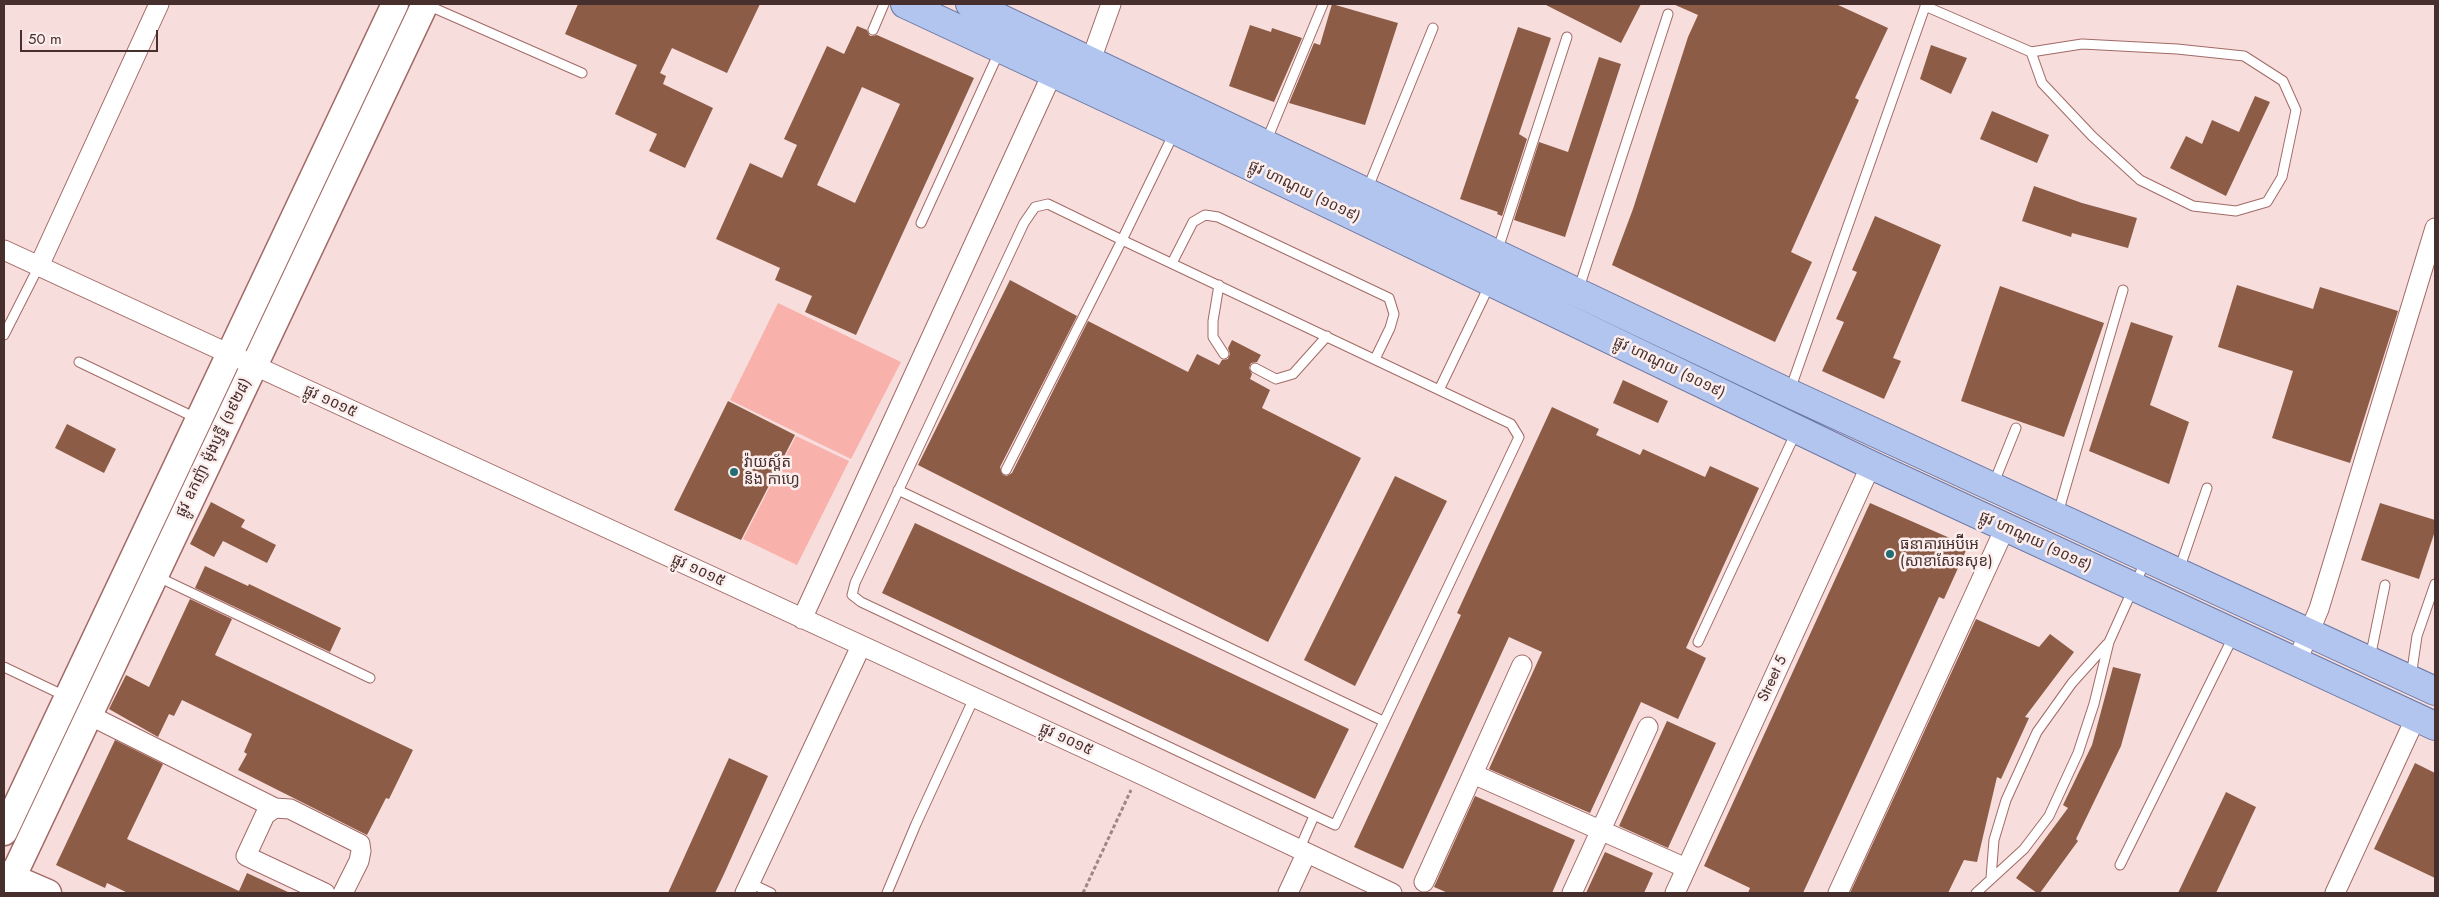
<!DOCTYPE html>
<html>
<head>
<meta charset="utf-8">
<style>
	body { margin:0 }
	#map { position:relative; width:2439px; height:897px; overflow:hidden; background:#f7dddb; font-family:Jost,sans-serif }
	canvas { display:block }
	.frame { position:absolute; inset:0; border:5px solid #472f2d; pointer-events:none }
	.scale { position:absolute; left:20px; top:30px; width:138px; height:22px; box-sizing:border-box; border:2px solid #472f2d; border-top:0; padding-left:6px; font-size:15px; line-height:18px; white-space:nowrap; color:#472f2d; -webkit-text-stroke:4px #fbeeed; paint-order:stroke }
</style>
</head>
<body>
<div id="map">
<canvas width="2439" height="897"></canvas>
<div class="frame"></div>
<div class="scale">50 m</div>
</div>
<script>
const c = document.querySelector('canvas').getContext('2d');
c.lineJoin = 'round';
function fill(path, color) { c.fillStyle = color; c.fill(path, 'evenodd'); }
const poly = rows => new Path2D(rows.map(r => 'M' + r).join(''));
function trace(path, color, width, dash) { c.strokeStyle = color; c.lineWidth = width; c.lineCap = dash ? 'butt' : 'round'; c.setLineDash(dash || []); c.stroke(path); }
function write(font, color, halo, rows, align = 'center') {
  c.font = font + ' Jost,"Noto Sans Khmer",sans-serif'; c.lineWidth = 5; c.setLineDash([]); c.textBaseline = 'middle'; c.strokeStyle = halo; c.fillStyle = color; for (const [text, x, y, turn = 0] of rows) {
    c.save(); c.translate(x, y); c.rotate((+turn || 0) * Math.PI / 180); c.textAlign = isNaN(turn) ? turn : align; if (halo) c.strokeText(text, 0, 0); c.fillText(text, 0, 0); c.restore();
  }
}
const green = poly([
	[778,303,901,362,851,459,730,400],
	[796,436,849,461,797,565,743,539]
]);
const building = poly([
	[578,4,760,4,727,73,672,48,660,73,666,76,663,84,713,108,685,168,649,151,657,134,615,114,637,65,565,34],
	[1332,4,1398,23,1365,125,1289,103,1314,43,1320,45],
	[1544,4,1641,4,1621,43],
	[1673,4,1836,4,1888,28,1855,98,1859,100,1791,252,1812,262,1775,342,1612,265,1633,209,1688,37,1698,15],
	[1250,25,1271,32,1272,28,1302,38,1274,102,1229,86],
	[857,26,867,30,870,36,877,35,974,78,856,335,805,312,812,296,775,280,780,268,716,239,750,163,782,178,797,145,784,139,827,46,844,54],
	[862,87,900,104,855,203,817,185],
	[1518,27,1551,38,1519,134,1527,139,1502,216,1497,214,1498,212,1460,199],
	[1931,45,1967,58,1951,94,1920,79],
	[1599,57,1621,64,1565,237,1514,220,1539,142,1568,152],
	[2255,96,2270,102,2226,196,2170,168,2186,136,2202,144,2212,120,2239,132],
	[1992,111,2049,135,2037,163,1980,139],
	[2034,186,2082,203,2137,218,2128,248,2072,233,2071,237,2022,221],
	[1875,216,1941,245,1893,358,1901,361,1884,399,1822,371,1844,322,1836,319,1857,272,1852,270],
	[1010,280,1077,316,1000,467,1003,475,1007,476,1012,473,1088,321,1188,372,1197,354,1219,365,1222,360,1228,359,1230,354,1228,348,1232,340,1261,355,1257,362,1251,363,1249,368,1252,374,1250,379,1270,390,1262,408,1361,458,1268,642,918,465],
	[2237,285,2313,309,2320,287,2398,311,2350,463,2272,438,2293,371,2218,347],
	[2000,286,2104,323,2064,437,1961,401],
	[2131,322,2173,336,2150,405,2189,422,2169,484,2089,451],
	[1623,380,1668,401,1658,423,1613,403],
	[728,401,795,435,741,540,674,510],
	[1552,407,1599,429,1596,435,1640,455,1643,449,1705,477,1710,466,1759,488,1686,648,1706,658,1678,719,1641,702,1590,813,1489,769,1542,652,1509,637,1403,869,1354,847,1461,615,1457,613],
	[67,424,116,449,104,473,55,448],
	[1395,476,1447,501,1355,686,1304,660],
	[211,502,245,520,241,527,276,545,267,563,223,541,214,557,190,544],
	[1870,503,1968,546,1944,599,1939,597,1803,893,1748,893,1750,888,1704,866],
	[2380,503,2435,520,2435,531,2419,579,2361,560],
	[915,523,1349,729,1315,799,882,593],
	[205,566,248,586,249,584,341,628,330,652,195,588],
	[190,599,232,619,215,655,413,750,389,799,386,798,367,835,238,770,247,754,244,752,252,734,182,700,174,716,169,714,158,737,109,709,126,675,149,687],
	[1976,619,2039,647,2050,634,2074,652,2025,717,2029,718,2001,779,1997,777,1977,862,1964,860,1948,893,1850,893],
	[2113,667,2141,674,2121,746,2076,839,2078,841,2040,893,2037,893,2016,878,2068,808,2063,805,2092,745],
	[1667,721,1716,743,1668,848,1619,826],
	[115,740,163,764,127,839,239,891,247,873,290,893,128,893,107,883,105,888,56,865],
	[729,758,768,776,724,874,715,893,668,893],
	[2415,763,2435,773,2435,878,2374,849],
	[2226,792,2256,807,2216,893,2178,893],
	[1475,796,1575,840,1552,893,1448,893,1434,887],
	[1605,852,1653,873,1644,893,1586,893]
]);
const path = poly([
	[1083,893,1131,790]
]);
const lane = poly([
	[427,5,582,73],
	[1925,6,2031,52,2082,44,2177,49,2244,56,2283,81,2296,110,2282,177,2267,202,2236,211,2193,206,2140,180,2092,136,2042,83,2031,52],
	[873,30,884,4],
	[1266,142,1323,4],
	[1367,190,1433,28],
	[921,223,1000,50],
	[1497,252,1567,37],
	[1172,263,1193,222,1205,215,1218,217,1389,298,1394,314,1390,328,1375,359],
	[1219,285,1213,321,1213,337,1224,354],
	[1578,291,1668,14],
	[4,335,39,266],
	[79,362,196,418],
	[1255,368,1276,379,1293,374,1327,336],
	[1439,390,1490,284],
	[1790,390,1926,4],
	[1006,470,1122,240,1048,204,1035,207,1024,223,855,583,852,595,861,602,1335,825,1519,437,1511,424,1122,240,1174,133],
	[1993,485,2016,428],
	[898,490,1383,721],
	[2058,513,2123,290],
	[2179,570,2207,488],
	[156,576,370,678],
	[1698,642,1796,432],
	[2370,658,2385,585],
	[4,667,65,696],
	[2411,677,2417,636,2435,584],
	[1299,850,1314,816],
	[2120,865,2234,635],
	[1991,878,1994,840,2006,800,2037,732,2072,683,2107,644],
	[750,883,771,893],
	[887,893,916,824,974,698],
	[1976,893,2024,849,2049,816,2078,753,2094,704,2109,642,2146,560]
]);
const street = poly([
	[1091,60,1111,4],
	[4,250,1138,773,1392,893],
	[39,266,159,4],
	[802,619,1053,72],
	[2297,661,2319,609,2435,228],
	[89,715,275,808],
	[1473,774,1686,868],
	[1424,882,1522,665],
	[325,893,246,856,265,815,275,808,290,809,360,844,361,851,359,861,343,893],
	[745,893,861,646],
	[1288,893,1306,854],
	[1572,893,1648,727],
	[1675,893,1871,465],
	[1838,893,2005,528],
	[2335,893,2416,717]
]);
const secondary = poly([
	[4,832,395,4],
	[4,874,48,893],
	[5,893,425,4]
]);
const primary = poly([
	[905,4,1175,130,1871,465,2435,726],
	[970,4,1789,393,2435,691]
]);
const markers = [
	[734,472,5,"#236d74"],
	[1890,554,5,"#236d74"]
];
const streetNames = [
	["ផ្លូវ ហាណូយ (១០១៩)",1304,192,26],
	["ផ្លូវ ហាណូយ (១០១៩)",1669,368,26],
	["ផ្លូវ ១០១៥",330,402,25],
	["ផ្លូវ ឧកញ៉ា ម៉ុងឫទ្ធី (១៩២៨)",214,448,-64],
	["ផ្លូវ ហាណូយ (១០១៩)",2035,542,25],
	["ផ្លូវ ១០១៥",698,571,25],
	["Street 5",1773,679,-65],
	["ផ្លូវ ១០១៥",1066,740,25]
];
const poiNames = [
	["វ៉ាយស្ព័ត",744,463],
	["និង កាហ្វេ",744,480],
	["ធនាគារអេប៊ីអេ",1900,545],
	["(សាខាសែនសុខ)",1900,562]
];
fill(green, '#f9b1ac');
fill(building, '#8d5c47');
trace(lane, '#a26a66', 11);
trace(street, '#a26a66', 21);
trace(secondary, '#a26a66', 29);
trace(primary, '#6b78a4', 30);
trace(path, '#a08785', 3, [4, 2.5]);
trace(lane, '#fff', 9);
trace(street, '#fff', 19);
trace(secondary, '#fff', 26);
trace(primary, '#b2c5ef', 28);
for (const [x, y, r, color] of markers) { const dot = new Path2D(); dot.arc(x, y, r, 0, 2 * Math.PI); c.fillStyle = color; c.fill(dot); trace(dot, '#fbeeed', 2); }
write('15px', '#472f2d', '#fbeeed', streetNames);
write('15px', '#472f2d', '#fbeeed', poiNames, 'left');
</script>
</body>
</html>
